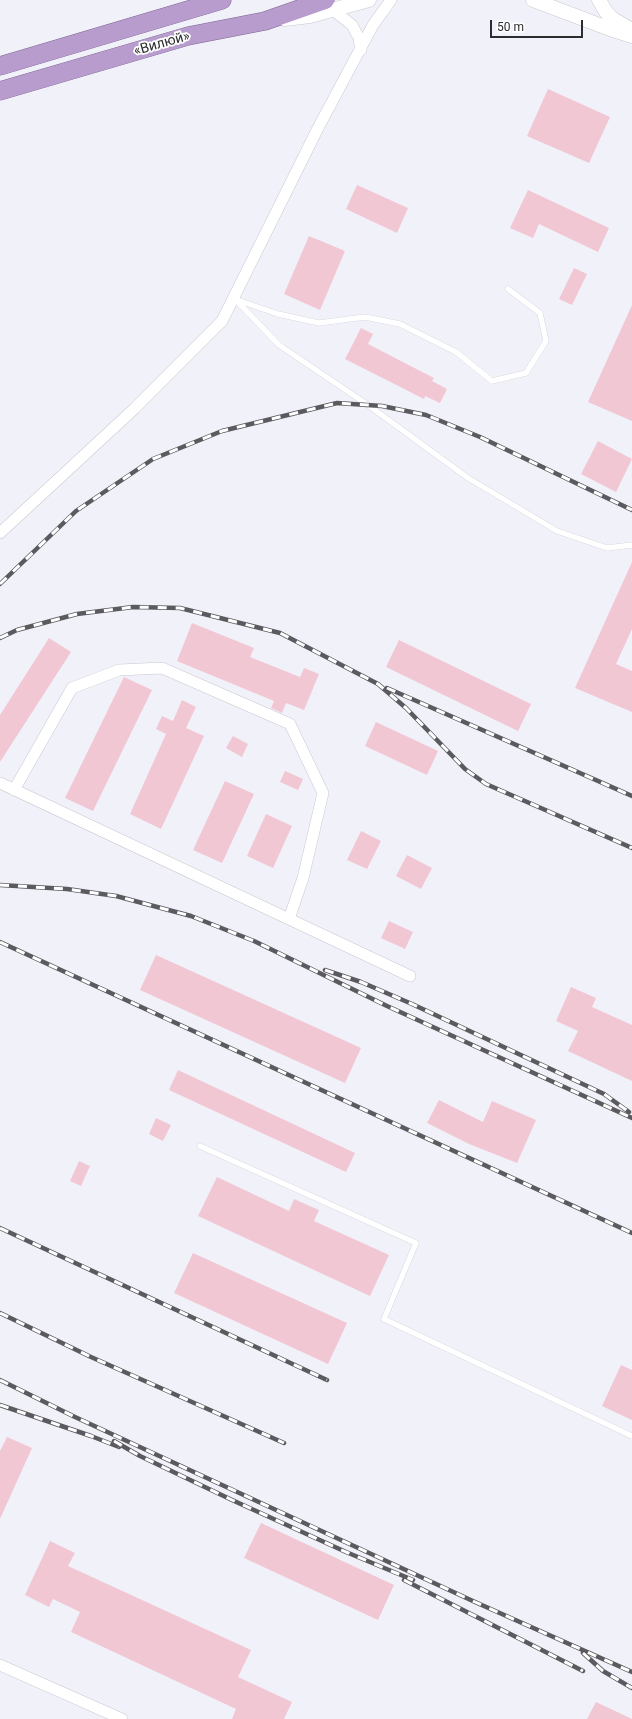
<!DOCTYPE html>
<html>
<head>
<meta charset="utf-8">
<style>
	body { margin:0 }
	#map { position:relative; width:632px; height:1719px; overflow:hidden; background:#f1f1fa; font-family:Roboto,sans-serif }
	canvas { display:block }
	.scale { position:absolute; left:490px; top:20px; width:93px; height:18px; box-sizing:border-box; border:2px solid #2c2c2f; border-top:0; padding-left:5px; font-size:12px; line-height:14px; white-space:nowrap; color:#2c2c2f; -webkit-text-stroke:3px #fff; paint-order:stroke }
</style>
</head>
<body>
<div id="map">
<canvas width="632" height="1719"></canvas>
<div class="scale">50 m</div>
</div>
<script>
const c = document.querySelector('canvas').getContext('2d');
c.lineJoin = 'round';
function fill(path, color) { c.fillStyle = color; c.fill(path, 'evenodd'); }
const poly = rows => new Path2D(rows.map(r => 'M' + r).join(''));
function trace(path, color, width, dash) { c.strokeStyle = color; c.lineWidth = width; c.lineCap = dash ? 'butt' : 'round'; c.setLineDash(dash || []); c.stroke(path); }
function write(font, color, halo, rows, align = 'center') {
  c.font = font + ' Roboto,sans-serif'; c.lineWidth = 3.5; c.setLineDash([]); c.textBaseline = 'middle'; c.strokeStyle = halo; c.fillStyle = color; for (const [text, x, y, turn = 0] of rows) {
    c.save(); c.translate(x, y); c.rotate((+turn || 0) * Math.PI / 180); c.textAlign = isNaN(turn) ? turn : align; if (halo) c.strokeText(text, 0, 0); c.fillText(text, 0, 0); c.restore();
  }
}
const building = poly([
	[548,89,610,117,589,163,527,136],
	[357,185,408,208,397,233,346,209],
	[528,190,609,228,598,252,539,224,533,238,510,228],
	[309,236,345,251,320,310,284,294],
	[574,268,587,274,572,305,559,299],
	[632,305,632,421,588,402],
	[361,328,373,334,368,344,434,378,432,381,447,389,440,403,425,396,424,399,345,359],
	[598,441,632,459,616,492,581,474],
	[632,562,632,629,616,664,632,671,632,712,575,688],
	[192,623,254,648,250,657,300,677,304,668,319,674,304,710,286,703,282,713,271,708,274,701,177,661],
	[49,638,71,652,0,762,0,715],
	[399,640,531,704,518,731,386,667],
	[124,677,152,690,93,811,65,798],
	[182,700,196,707,186,728,204,736,161,829,130,814,166,734,156,729,162,716,173,721],
	[376,722,438,751,427,775,365,746],
	[233,736,248,744,242,757,226,748],
	[285,771,303,779,298,790,280,782],
	[225,781,254,794,222,863,193,850],
	[266,814,292,826,273,868,247,856],
	[361,831,381,841,367,869,347,860],
	[407,855,432,868,421,889,396,876],
	[389,921,413,932,405,949,381,938],
	[156,955,361,1048,345,1083,140,990],
	[571,987,596,998,592,1007,632,1025,632,1081,568,1051,578,1031,556,1021],
	[178,1070,355,1153,346,1172,169,1090],
	[439,1100,483,1122,492,1101,536,1120,517,1163,469,1144,427,1123],
	[156,1118,171,1125,163,1141,149,1134],
	[79,1161,90,1166,81,1186,70,1181],
	[217,1177,289,1211,294,1199,319,1210,314,1221,389,1255,370,1296,198,1216],
	[193,1253,347,1323,328,1364,174,1293],
	[621,1365,632,1370,632,1420,602,1406],
	[7,1437,32,1448,0,1519,0,1451],
	[261,1523,394,1585,378,1620,244,1558],
	[50,1541,75,1553,68,1566,251,1650,238,1677,292,1702,284,1719,232,1719,236,1709,71,1632,80,1612,53,1599,49,1607,25,1595],
	[596,1702,632,1719,587,1719]
]);
const service = poly([
	[235,299,279,345,368,405,468,478,557,531,607,548,632,545],
	[237,300,278,314,319,323,365,317,400,324,456,352,492,381,526,373,546,341,540,313,508,289],
	[200,1146,416,1243,384,1319,632,1436]
]);
const minor = poly([
	[333,10,352,25,359,38,361,50],
	[0,533,134,409,222,321,317,130,373,25,391,0],
	[0,783,410,976],
	[14,790,72,688,119,670,162,668,290,724,323,793,303,878,289,919],
	[0,1665,122,1719]
]);
const tertiary = poly([
	[533,0,610,29,632,36],
	[599,0,606,12,613,19,632,30],
	[285,19,310,16,369,0]
]);
const trunk = poly([
	[0,66,222,0],
	[0,91,188,36,265,21,325,0]
]);
const rail = poly([
	[0,584,76,511,153,459,222,431,337,403,382,406,426,415,480,437,632,510],
	[0,638,17,630,77,614,133,607,180,608,280,633,378,684,406,708,465,769,486,784,632,848],
	[387,688,632,796],
	[0,885,67,889,116,896,191,916,254,941,387,1006,632,1118],
	[0,942,632,1233],
	[325,970,361,982,412,1004,604,1094,629,1112],
	[0,1228,327,1380],
	[0,1313,91,1357,284,1443],
	[0,1380,75,1417,475,1602,632,1672],
	[0,1405,91,1436,119,1447],
	[114,1441,140,1456,232,1500,346,1552,413,1580],
	[404,1580,583,1671],
	[583,1653,603,1671,632,1688]
]);
const streetNames = [
	["«Вилюй»",162,44,-16]
];
fill(building, '#f2c7d4');
trace(service, '#c8c8d0', 6);
trace(minor, '#c8c8d0', 12);
trace(tertiary, '#c8c8d0', 15);
trace(trunk, '#7c658f', 19);
trace(service, '#fff', 5.5);
trace(minor, '#fff', 11);
trace(tertiary, '#fff', 14);
trace(trunk, '#b89cce', 18);
trace(rail, '#5a5a5f', 4.5);
trace(rail, '#fff', 3, [9]);
write('14px', '#2c2c2f', '#fff', streetNames);
</script>
</body>
</html>
